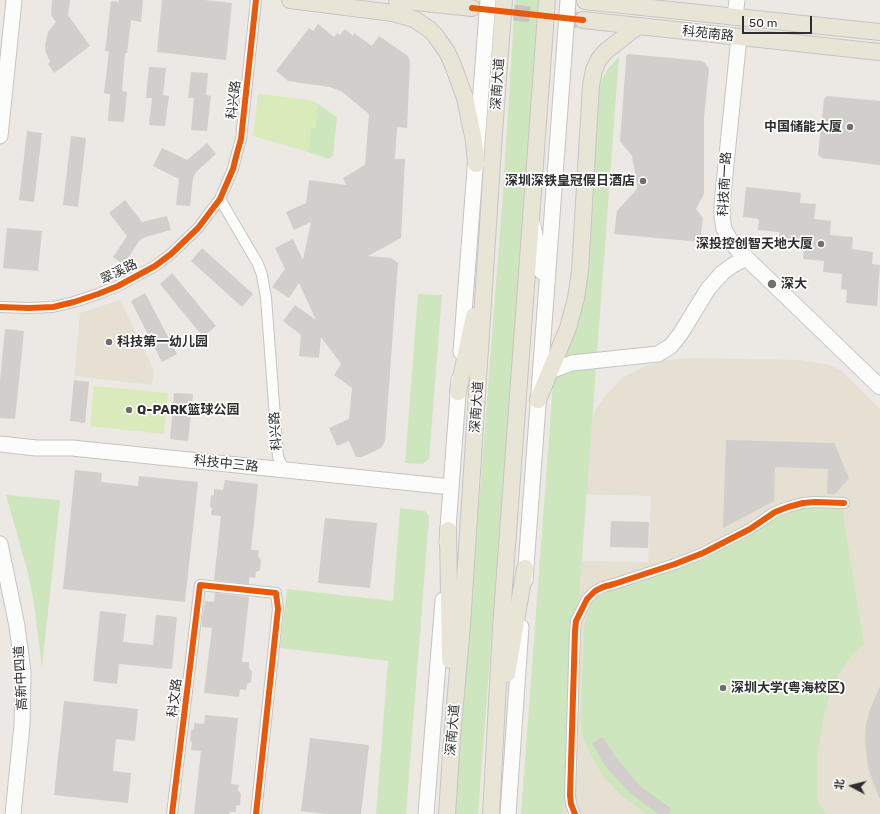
<!DOCTYPE html>
<html>
<head>
<meta charset="utf-8">
<style>
	body { margin:0 }
	#map { position:relative; width:880px; height:814px; overflow:hidden; background:#ece8e4; font-family:Rubik,"Noto Sans SC",sans-serif }
	canvas { display:block }
	.north { position:absolute; left:832px; top:766px; width:40px; height:40px; -webkit-text-stroke:3px #fff; paint-order:stroke; rotate:277deg; font-size:11px; font-weight:700; line-height:16px; text-align:center; color:#2e2e2e }
	.north::after { content:''; display:block; margin:auto; width:14px; height:18px; background:#2e2e2e; clip-path:polygon(50% 0,100% 100%,50% 72%,0 100%) }
	.scale { position:absolute; left:742px; top:16px; width:70px; height:18px; box-sizing:border-box; border:2px solid #2e2e2e; border-top:0; padding-left:5px; font-size:12px; line-height:14px; white-space:nowrap; color:#2e2e2e; -webkit-text-stroke:3px #fff; paint-order:stroke }
</style>
</head>
<body>
<div id="map">
<canvas width="880" height="814"></canvas>
<div class="north">北</div>
<div class="scale">50 m</div>
</div>
<script>
const c = document.querySelector('canvas').getContext('2d');
c.lineJoin = 'round';
function fill(path, color) { c.fillStyle = color; c.fill(path, 'evenodd'); }
const poly = rows => new Path2D(rows.map(r => 'M' + r).join(''));
function trace(path, color, width, dash) { c.strokeStyle = color; c.lineWidth = width; c.lineCap = dash ? 'butt' : 'round'; c.setLineDash(dash || []); c.stroke(path); }
function write(font, color, halo, rows, align = 'center') {
  c.font = font + ' Rubik,"Noto Sans SC",sans-serif'; c.lineWidth = 3.5; c.setLineDash([]); c.textBaseline = 'middle'; c.strokeStyle = halo; c.fillStyle = color; for (const [text, x, y, turn = 0] of rows) {
    c.save(); c.translate(x, y); c.rotate((+turn || 0) * Math.PI / 180); c.textAlign = isNaN(turn) ? turn : align; if (halo) c.strokeText(text, 0, 0); c.fillText(text, 0, 0); c.restore();
  }
}
const education = poly([
	[120,300,154,371,152,385,74,376,80,313],
	[691,358,801,360,830,365,840,370,880,409,880,814,560,814,573,561,648,562,651,496,577,494,586,433,595,410,608,393,623,377,644,367,666,360]
]);
const green = poly([
	[515,0,539,0,529,142,478,814,455,814,503,193],
	[619,56,563,814,521,814,554,370,575,307,599,90,602,79,608,69],
	[318,104,337,117,333,156,329,159,308,152,311,128,315,128],
	[418,294,442,295,429,459,423,464,405,463],
	[6,495,60,500,42,668,34,604,28,573],
	[808,505,842,507,864,644,852,655,842,669,831,691,823,719,817,758,818,802,826,814,646,814,621,795,603,776,588,750,582,733,581,716,584,626,592,601,598,594,608,589,668,572,698,560,761,528,777,517],
	[400,508,425,511,429,517,406,814,376,814,388,661,280,648,287,589,393,601]
]);
const pitch = poly([
	[258,94,310,100,318,104,315,129,311,128,308,152,253,136],
	[94,386,168,393,164,434,90,426]
]);
const building = poly([
	[52,0,70,0,68,15,90,46,54,73,48,64,50,62,46,53,45,45,48,32,56,22,51,15],
	[119,0,143,0,141,22,131,20,127,53,125,53,122,91,127,92,124,122,108,121,110,94,104,93,109,51,105,51,111,1,119,2],
	[162,0,204,0,232,3,226,60,157,52],
	[318,24,334,37,337,33,340,35,345,29,353,36,354,33,372,46,379,36,408,56,410,62,407,128,397,127,395,159,405,159,401,238,368,256,391,258,398,263,385,441,381,448,362,457,356,457,349,441,337,446,329,428,349,419,352,388,334,375,341,364,321,337,319,358,299,356,301,335,283,321,295,305,316,320,299,283,289,298,272,287,285,269,275,248,293,239,303,260,311,222,294,230,286,212,306,203,309,180,346,185,343,178,365,165,369,114,341,91,329,87,288,81,276,71,309,28,313,31],
	[629,54,702,61,705,63,709,69,704,117,704,194,696,209,703,218,700,242,614,234,617,211,637,189,637,185,632,156,620,141,626,60,626,56],
	[149,67,166,68,163,95,169,96,165,126,149,125,152,98,146,98],
	[191,72,208,73,206,95,211,96,207,131,191,130,194,98,188,98],
	[827,96,880,101,880,165,822,158,818,155,824,99],
	[27,131,42,133,34,202,19,200],
	[71,136,86,138,78,207,63,205],
	[207,143,216,154,196,172,193,178,190,206,176,205,179,179,153,166,162,148,187,160],
	[746,187,801,193,800,203,816,204,814,219,831,221,830,235,853,237,852,249,873,252,872,264,880,265,877,306,846,303,847,290,841,289,842,274,823,272,824,261,803,259,804,249,788,247,789,240,779,239,779,232,758,230,759,219,743,217],
	[125,200,142,222,167,216,171,230,145,237,139,241,124,265,113,257,127,236,109,213],
	[7,228,42,231,38,271,3,268],
	[202,248,253,294,242,307,191,261],
	[172,273,216,326,203,337,160,284],
	[145,293,177,354,162,362,131,301],
	[5,329,24,331,15,419,0,418,0,381],
	[74,380,89,382,85,423,70,421],
	[174,393,193,394,188,441,170,439],
	[726,440,834,443,849,478,835,494,827,494,828,469,775,467,774,501,723,528],
	[75,470,102,473,101,482,138,486,139,476,198,482,185,602,63,589],
	[225,480,258,484,251,550,259,550,258,556,261,560,260,570,256,572,255,578,249,577,249,584,214,580,221,516,211,515,212,508,210,507,211,496,214,495,214,489,223,490],
	[325,518,377,523,370,588,318,583],
	[611,521,649,522,648,548,610,547],
	[215,593,249,597,242,662,249,662,249,668,252,672,251,682,247,684,246,690,240,689,239,697,204,693,212,628,202,627,202,620,205,601,214,602],
	[100,611,126,614,123,642,153,645,156,615,177,617,172,669,119,664,117,684,93,681],
	[880,686,880,798,879,798,868,768,865,739,866,724,870,710],
	[64,701,138,709,135,741,116,739,113,771,131,773,128,803,54,795],
	[205,715,238,718,231,784,239,785,238,790,241,794,240,805,236,806,236,812,230,812,229,814,194,814,201,751,191,750,192,742,190,741,191,731,194,729,194,723,204,724],
	[603,737,615,756,640,786,672,809,668,814,659,814,646,805,630,793,616,778,604,764,592,743],
	[310,738,369,745,361,814,326,814,301,811]
]);
const primaryTunnel = poly([
	[490,10,580,20]
]);
const street = poly([
	[220,199,258,264,262,275,266,298,278,457,284,470],
	[0,307,29,308,53,307,74,302,98,294,118,286,155,266,171,254,198,228,220,199,233,169,237,153,241,139,256,0],
	[172,814,200,585,276,593,278,609,256,814],
	[575,814,571,804,570,795,575,631,576,621,587,599,595,591,603,587,614,584,675,564,703,553,750,529,775,512,788,507,803,503,815,502,844,503]
]);
const secondary = poly([
	[735,17,737,0],
	[739,37,722,204,722,216,724,229,730,240,737,249,880,387],
	[0,136,14,0],
	[533,225,542,272],
	[461,352,488,0],
	[550,371,572,363,658,354,671,346,681,333,708,289,722,273,733,265,746,258],
	[0,444,36,448,72,448,451,487],
	[447,542,459,380],
	[0,544,17,626,23,672,22,725,13,814],
	[525,580,568,0],
	[426,814,443,600],
	[508,814,521,627]
]);
const primary = poly([
	[290,0,393,13,414,19,429,29,435,35,447,52,453,65,465,98,474,141,476,164],
	[397,0,472,8],
	[585,1,880,32],
	[583,20,880,52],
	[458,392,474,316],
	[538,400,568,328,576,298,580,271,591,85,594,70,599,59,606,51,638,26],
	[448,530,450,660],
	[507,674,525,568],
	[447,814,452,738,462,625,494,133,504,0],
	[491,814,501,628,547,0]
]);
const cycleway = poly([
	[472,8,583,20],
	[0,307,29,308,53,307,74,302,98,294,118,286,155,266,171,254,198,228,220,199,233,169,237,153,241,139,256,0],
	[172,814,200,585,276,593,278,609,256,814],
	[575,814,571,804,570,795,575,631,576,621,587,599,595,591,603,587,614,584,675,564,703,553,750,529,775,512,788,507,803,503,815,502,844,503]
]);
const markers = [
	[850,127,4,"#706f6e"],
	[643,181,4,"#706f6e"],
	[821,244,4,"#706f6e"],
	[772,284,5,"#706f6e"],
	[109,342,4,"#706f6e"],
	[129,410,4,"#706f6e"],
	[723,688,4,"#706f6e"]
];
const streetNames = [
	["科苑南路",708,34,6],
	["深南大道",498,84,-86],
	["科兴路",234,100,-83],
	["科技南一路",725,184,-87],
	["翠溪路",119,272,-26],
	["深南大道",477,407,-86],
	["科兴路",276,431,-94],
	["科技中三路",226,464,6],
	["高新中四道",21,678,-93],
	["科文路",175,698,-83],
	["深南大道",453,730,-85]
];
const poiNames = [
	["中国储能大厦",842,127,"right"],
	["深圳深铁皇冠假日酒店",635,181,"right"],
	["深投控创智天地大厦",813,244,"right"],
	["深大",781,284],
	["科技第一幼儿园",117,342],
	["Q-PARK篮球公园",137,410],
	["深圳大学(粤海校区)",731,688]
];
fill(education, '#e6e0d3');
fill(green, '#cee6be');
fill(pitch, '#d9eabb');
fill(building, '#d1cecb');
trace(primaryTunnel, '#c6c3c0', 16, [16, 8]);
trace(street, '#c5c4c5', 12);
trace(secondary, '#c5c4c5', 17);
trace(primary, '#c6c5c4', 18);
trace(street, '#fcfcfb', 10);
trace(secondary, '#fcfcfb', 15);
trace(primary, '#e8e4d6', 16);
trace(cycleway, '#e8590c', 6);
for (const [x, y, r, color] of markers) { const dot = new Path2D(); dot.arc(x, y, r, 0, 2 * Math.PI); c.fillStyle = color; c.fill(dot); trace(dot, '#fff', 1.5); }
write('13px', '#2e2e2e', '#fff', streetNames);
write('bold 13px', '#2e2e2e', '#fff', poiNames, 'left');
</script>
</body>
</html>
